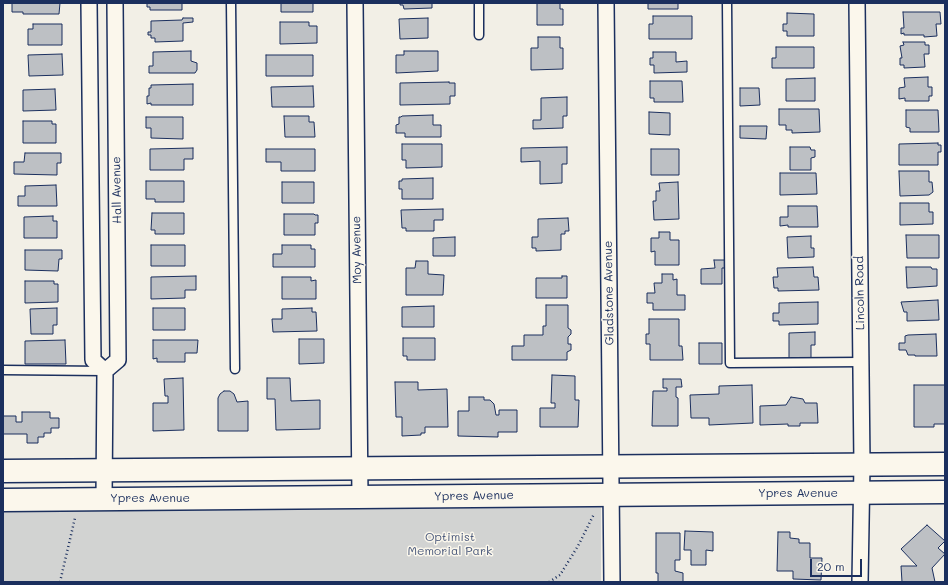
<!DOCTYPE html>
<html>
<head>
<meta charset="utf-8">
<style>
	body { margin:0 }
	#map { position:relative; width:948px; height:585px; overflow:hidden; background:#f2efe6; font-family:Mali,sans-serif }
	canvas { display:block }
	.frame { position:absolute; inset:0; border:4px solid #1b2f5e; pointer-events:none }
	.scale { position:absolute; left:810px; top:559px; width:52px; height:18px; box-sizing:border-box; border:2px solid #1b2f5e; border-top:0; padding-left:5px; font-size:12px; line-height:14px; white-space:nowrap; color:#1b2f5e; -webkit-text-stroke:3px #fbf7ec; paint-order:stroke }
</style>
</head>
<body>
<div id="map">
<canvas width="948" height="585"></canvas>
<div class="frame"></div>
<div class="scale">20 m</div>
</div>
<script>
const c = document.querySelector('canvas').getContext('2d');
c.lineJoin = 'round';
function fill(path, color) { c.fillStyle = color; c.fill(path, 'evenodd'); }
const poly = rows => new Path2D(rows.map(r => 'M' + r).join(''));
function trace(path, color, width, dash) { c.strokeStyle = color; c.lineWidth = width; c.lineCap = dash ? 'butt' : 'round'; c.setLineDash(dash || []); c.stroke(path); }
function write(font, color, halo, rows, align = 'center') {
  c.font = font + ' Mali,sans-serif'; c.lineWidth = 3; c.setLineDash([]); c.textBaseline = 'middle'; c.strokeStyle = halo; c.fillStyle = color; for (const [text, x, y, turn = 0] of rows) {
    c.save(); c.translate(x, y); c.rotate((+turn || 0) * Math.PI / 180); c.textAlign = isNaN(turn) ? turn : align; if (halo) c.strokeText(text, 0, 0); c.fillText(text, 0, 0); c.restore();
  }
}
const green = poly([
	[601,504,601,582,3,582,3,509]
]);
const building = poly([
	[12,3,60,3,59,14,23,14,23,12,12,12,12,3],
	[147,3,182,3,182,10,150,10,150,7,147,7,147,3],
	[281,3,313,3,313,12,281,12,281,3],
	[400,3,432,3,432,8,404,9,403,5,400,5,400,3],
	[537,3,560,3,560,9,563,9,563,25,537,25,537,3],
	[648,3,678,3,678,9,648,9,648,3],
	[903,12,940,12,941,24,936,24,937,36,924,37,924,35,904,35,904,33,901,34,901,28,904,28,903,12],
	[787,13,814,14,814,36,787,36,787,31,783,31,783,24,787,24,787,13],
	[653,16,692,16,692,39,649,39,649,24,653,24,653,16],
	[183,18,193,18,193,22,183,23,183,41,155,42,155,38,151,38,151,35,148,35,148,32,151,32,151,21,182,20,183,18],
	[428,18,428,38,400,39,399,19,428,18],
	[280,22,309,22,309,26,317,26,317,43,280,44,280,22],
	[33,24,62,24,62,45,28,45,28,29,33,29,33,24],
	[538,37,560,37,560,48,563,48,563,69,531,70,531,48,538,48,538,37],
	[903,42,925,42,925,45,929,45,929,54,924,54,925,67,904,68,904,65,900,65,900,58,902,58,900,46,904,45,903,42],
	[776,47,814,47,814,68,772,68,772,58,776,58,776,47],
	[191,51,191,61,197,63,197,70,195,73,149,73,149,66,153,66,153,52,191,51],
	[404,51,438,51,438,71,396,73,396,55,404,55,404,51],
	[653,52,676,52,676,62,687,61,687,72,654,73,654,65,650,65,650,58,653,58,653,52],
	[62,54,63,75,29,76,28,55,62,54],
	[266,55,313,55,313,76,266,76,266,55],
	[928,77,928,87,932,87,932,96,929,96,929,101,905,101,905,98,899,99,899,88,905,87,904,78,928,77],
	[815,78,815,101,786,101,786,79,815,78],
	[650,81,682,81,683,102,654,102,654,98,650,98,650,81],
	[449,82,449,83,455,83,455,96,450,96,450,104,400,105,400,83,449,82],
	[193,84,193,105,151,105,151,103,147,104,147,96,149,96,149,88,151,88,151,85,193,84],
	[313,86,314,107,272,107,271,87,313,86],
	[740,88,759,88,760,105,740,106,740,88],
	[55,89,56,110,23,111,23,90,55,89],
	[567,97,567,116,563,116,563,128,533,129,533,120,541,120,541,98,567,97],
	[779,109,819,109,820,132,792,133,792,130,786,130,786,125,779,125,779,109],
	[906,110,938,110,939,132,910,132,910,128,906,127,906,110],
	[649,112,670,113,670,135,649,134,649,112],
	[433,115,433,125,441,125,441,137,405,137,405,133,396,133,396,125,399,124,399,117,401,117,402,116,433,115],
	[284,116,309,116,309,122,314,122,315,137,285,137,284,116],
	[146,117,183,117,183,139,151,138,151,128,146,128,146,117],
	[23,121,52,121,52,124,56,124,56,143,23,143,23,121],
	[740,126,767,126,766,139,740,138,740,126],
	[938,143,938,145,941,145,941,152,938,152,938,165,899,165,899,144,938,143],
	[402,144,442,144,442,167,406,168,406,160,402,160,402,144],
	[567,147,567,164,562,164,562,183,540,184,540,161,521,162,521,148,567,147],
	[790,147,810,147,811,150,815,150,815,157,811,158,811,170,790,170,790,147],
	[193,148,193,159,184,159,184,170,150,170,150,149,193,148],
	[266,149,315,149,315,171,281,171,281,162,266,162,266,149],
	[651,149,679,149,679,175,651,175,651,149],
	[25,153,61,153,61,163,57,163,57,175,14,174,14,162,24,162,25,153],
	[899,171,929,171,929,182,932,182,933,192,929,195,900,196,899,171],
	[780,173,816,173,817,194,780,195,780,173],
	[433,178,433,199,402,199,402,189,399,189,399,181,402,181,402,179,433,178],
	[146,181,184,181,184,202,155,202,155,199,146,199,146,181],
	[282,182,314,182,314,203,282,203,282,182],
	[678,182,679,219,654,220,653,201,656,201,656,191,660,191,659,183,678,182],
	[56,185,57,206,18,206,18,196,25,196,25,186,56,185],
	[900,203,929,203,929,212,933,212,933,224,900,225,900,203],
	[788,206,817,206,818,227,788,227,788,225,780,226,780,217,788,217,788,206],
	[443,209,443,220,434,220,434,231,406,231,406,228,402,228,401,210,443,209],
	[152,213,184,213,184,234,155,234,155,230,151,230,152,213],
	[284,214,314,214,315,215,318,215,318,223,315,223,315,235,284,235,284,214],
	[53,216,53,221,57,221,57,238,24,238,24,217,53,216],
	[568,218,569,231,565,231,565,234,561,234,561,250,536,251,536,248,532,248,532,237,538,237,538,219,568,218],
	[659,232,670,232,670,240,679,240,679,265,655,265,655,251,651,252,651,238,659,238,659,232],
	[906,235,939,235,939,258,907,258,906,235],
	[811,236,811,248,814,248,814,257,788,258,787,237,811,236],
	[455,237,455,256,433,256,433,238,455,237],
	[151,245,185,245,185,266,151,266,151,245],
	[282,245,311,245,311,249,315,249,315,267,273,267,273,254,282,254,282,245],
	[25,250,62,250,62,259,59,259,58,271,25,270,25,250],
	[714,260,726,260,727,268,722,268,722,284,701,284,701,269,715,268,714,260],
	[416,261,428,261,428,274,444,275,443,295,406,295,406,268,415,268,416,261],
	[813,267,814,277,818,277,819,290,778,291,778,288,774,288,773,277,778,277,777,268,813,267],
	[906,267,931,267,932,269,937,269,937,286,907,288,906,267],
	[662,274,673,274,673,280,677,279,677,295,685,295,685,310,653,310,653,303,647,303,647,293,655,293,654,283,662,283,662,274],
	[196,276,196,290,185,290,185,298,151,299,151,277,196,276],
	[562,276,567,276,567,298,536,298,536,278,562,278,562,276],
	[282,277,311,277,311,281,316,280,316,299,282,299,282,277],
	[25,281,54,281,54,284,58,284,58,302,25,303,25,281],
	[938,300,939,320,907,321,907,312,904,312,901,302,938,300],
	[818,302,818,324,779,325,779,321,773,321,773,313,779,313,779,303,818,302],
	[546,305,568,305,568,328,571,330,571,334,568,337,568,344,571,344,571,350,567,352,567,360,512,360,512,346,524,346,524,335,543,335,543,326,546,326,546,305],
	[434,306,434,327,402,327,402,307,434,306],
	[57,308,57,325,53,325,53,334,31,334,30,309,57,308],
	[153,308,185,308,185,330,153,330,153,308],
	[312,308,312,312,316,312,317,331,273,332,272,319,282,319,282,309,312,308],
	[649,319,679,319,679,346,682,346,683,360,650,360,650,344,646,344,646,334,649,334,649,319],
	[815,332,815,345,811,345,811,359,789,359,789,333,815,332],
	[936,334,937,356,915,356,915,355,908,355,906,350,899,350,899,343,905,343,905,336,908,335,936,334],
	[403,338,435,338,435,360,407,360,407,356,403,356,403,338],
	[299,339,324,339,324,363,299,364,299,339],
	[65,340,66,364,25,364,25,341,65,340],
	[153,340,198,340,197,353,185,353,185,362,157,362,157,358,153,359,153,340],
	[699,343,722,343,722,364,699,364,699,343],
	[552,375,575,376,575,400,579,400,578,427,540,427,540,408,555,408,555,403,551,403,552,375],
	[183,378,184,430,153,431,153,403,168,403,168,396,165,396,164,379,183,378],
	[267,378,290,378,291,401,320,400,320,429,276,430,275,399,267,399,267,378],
	[663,379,681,379,682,387,676,387,676,397,678,398,678,426,652,426,653,391,667,391,667,388,663,388,663,379],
	[395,382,418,382,418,390,447,389,448,427,425,427,425,433,421,433,421,435,402,436,402,417,396,417,395,382],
	[752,385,753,423,709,425,709,418,691,418,690,395,719,394,719,386,752,385],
	[914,385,945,385,945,424,934,424,934,427,914,427,914,385],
	[224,391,230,391,234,394,237,402,248,401,248,431,218,431,218,398,220,394,224,391],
	[469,397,484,397,484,400,490,400,494,404,496,415,499,415,499,410,517,410,517,432,498,432,498,437,458,436,458,411,469,411,469,397],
	[791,397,803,399,805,403,817,403,818,423,800,423,800,426,788,426,788,424,760,425,760,406,786,405,791,397],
	[22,412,50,412,50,418,59,418,59,428,51,428,51,433,44,433,44,437,38,437,38,443,27,443,27,434,3,434,3,416,16,416,16,422,22,422,22,412],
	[927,525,945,541,938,548,945,554,932,568,935,582,902,582,901,566,917,566,901,549,927,525],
	[685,531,713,532,713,551,706,550,706,565,691,565,691,550,684,550,685,531],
	[778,532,790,532,790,538,799,539,799,543,810,543,810,558,822,558,821,580,793,579,793,571,777,571,778,532],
	[656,533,680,533,680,560,675,560,675,571,683,573,683,582,658,582,658,573,656,573,656,533]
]);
const path = poly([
	[60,582,75,518],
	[549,582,560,575,578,546,594,514]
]);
const service = poly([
	[231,3,235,369],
	[479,3,479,35],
	[727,3,730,363,861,362],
	[3,370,104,371]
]);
const minor = poly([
	[89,3,93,360,105,371,104,498],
	[355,3,360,497],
	[606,3,612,582],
	[857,3,862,464,860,582],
	[105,371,118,360,115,3]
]);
const secondary = poly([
	[3,471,945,464],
	[3,500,945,492]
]);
const streetNames = [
	["Hall Avenue",117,190,-91],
	["Moy Avenue",357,250,-91],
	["Gladstone Avenue",609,293,-91],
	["Lincoln Road",860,293,-91],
	["Ypres Avenue",798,493],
	["Ypres Avenue",474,496,-1],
	["Ypres Avenue",150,498]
];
const parkNames = [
	["Optimist",450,537],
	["Memorial Park",450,551]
];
fill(green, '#d2d3d2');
fill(building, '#bdc0c4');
trace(building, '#1b2f5e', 1);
trace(service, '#1b2f5e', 11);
trace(minor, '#1b2f5e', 18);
trace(secondary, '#1b2f5e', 25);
trace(path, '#1b2f5e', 2.5, [1, 3]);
trace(service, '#fbf7ec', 8);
trace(minor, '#fbf7ec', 15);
trace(secondary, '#fbf7ec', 22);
write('12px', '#1b2f5e', '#fbf7ec', streetNames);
write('12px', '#49587b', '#fbf7ec', parkNames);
</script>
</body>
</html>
